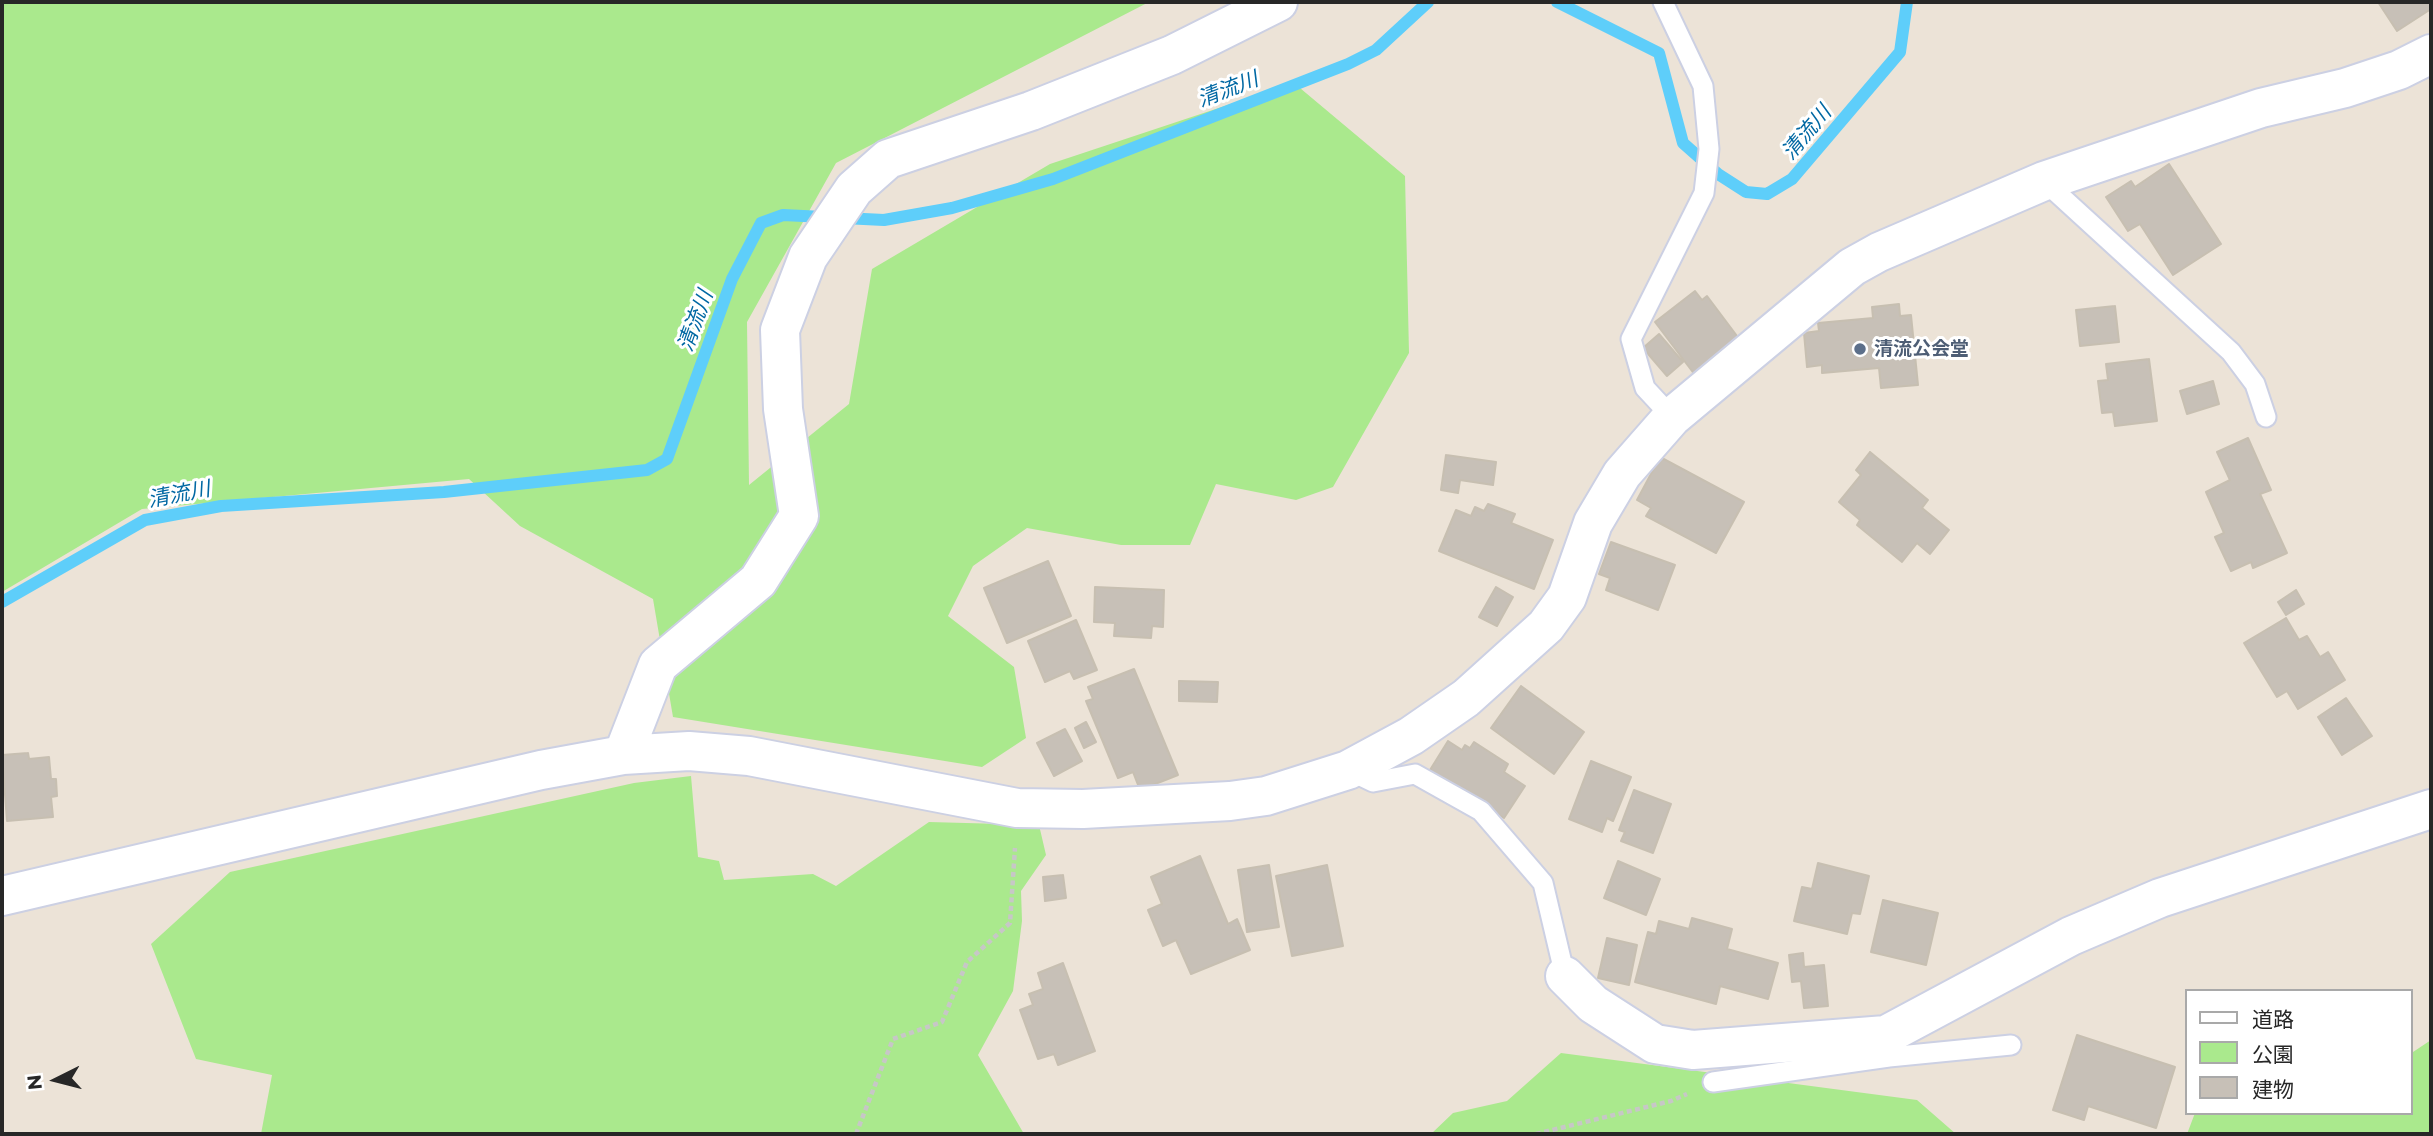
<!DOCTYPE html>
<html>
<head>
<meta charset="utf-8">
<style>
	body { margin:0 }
	#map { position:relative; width:2433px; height:1136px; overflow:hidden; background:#ece3d7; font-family:Montserrat,"Noto Sans JP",sans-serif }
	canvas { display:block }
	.frame { position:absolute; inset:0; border:4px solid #272727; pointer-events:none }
	.legend { position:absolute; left:2185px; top:989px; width:228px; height:126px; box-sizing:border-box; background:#fff; border:2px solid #a9a9a9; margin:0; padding:9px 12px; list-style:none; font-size:21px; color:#272727 }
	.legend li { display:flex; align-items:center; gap:14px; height:35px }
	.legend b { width:35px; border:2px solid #a9a9a9 }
	.north { position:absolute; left:21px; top:1045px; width:70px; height:70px; -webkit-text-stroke:5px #fff; paint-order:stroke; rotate:264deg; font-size:19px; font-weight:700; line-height:28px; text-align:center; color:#272727 }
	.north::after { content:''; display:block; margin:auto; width:24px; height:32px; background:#272727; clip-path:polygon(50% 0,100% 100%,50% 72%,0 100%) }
</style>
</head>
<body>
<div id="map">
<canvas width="2433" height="1136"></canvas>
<div class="frame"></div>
<ul class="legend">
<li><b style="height:9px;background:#fff"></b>道路</li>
<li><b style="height:19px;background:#aae98d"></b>公園</li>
<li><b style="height:19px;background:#c7c0b7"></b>建物</li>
</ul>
<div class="north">N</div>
</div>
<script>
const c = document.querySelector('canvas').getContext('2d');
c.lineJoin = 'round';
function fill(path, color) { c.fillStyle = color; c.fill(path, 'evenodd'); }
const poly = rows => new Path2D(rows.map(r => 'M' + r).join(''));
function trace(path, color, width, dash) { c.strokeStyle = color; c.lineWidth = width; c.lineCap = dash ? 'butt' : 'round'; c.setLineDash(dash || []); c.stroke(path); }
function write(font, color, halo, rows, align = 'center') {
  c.font = font + ' Montserrat,"Noto Sans JP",sans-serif'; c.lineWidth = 6; c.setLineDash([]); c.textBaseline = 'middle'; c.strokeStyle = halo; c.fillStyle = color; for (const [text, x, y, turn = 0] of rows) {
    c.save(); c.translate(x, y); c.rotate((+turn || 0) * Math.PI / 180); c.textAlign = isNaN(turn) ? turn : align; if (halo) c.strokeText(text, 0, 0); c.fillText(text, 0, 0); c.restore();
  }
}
const green = poly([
	[2,2,1149,2,836,163,747,322,749,485,849,404,872,269,1050,164,1294,83,1405,176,1409,353,1333,487,1296,500,1216,484,1190,545,1121,545,1027,528,973,566,948,616,1014,667,1026,738,982,767,673,717,653,599,520,526,469,479,142,509,2,592],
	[691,776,698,857,719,861,724,880,813,874,836,886,929,822,1039,825,1046,855,1021,891,1022,921,1013,991,978,1055,1024,1134,261,1134,272,1075,196,1059,151,944,230,872,634,783],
	[2431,1040,2431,1134,2187,1134,2195,1113,2410,1113,2410,1054],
	[1561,1053,1917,1100,1956,1134,1431,1134,1453,1113,1507,1101]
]);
const stream = poly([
	[1557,2,1659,53,1683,143,1718,174,1746,192,1767,194,1792,179,1900,52,1907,2],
	[2,602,145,520,221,506,444,492,647,470,667,459,732,279,761,223,783,215,884,220,952,208,1053,179,1348,64,1376,50,1428,2]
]);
const building = poly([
	[2378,2,2431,2,2431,9,2397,31,2378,2],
	[2169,164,2221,244,2173,275,2140,224,2128,231,2106,197,2131,181,2135,187,2169,164],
	[1695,291,1702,300,1707,296,1740,340,1695,375,1655,322,1695,291],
	[1899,304,1900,316,1911,315,1918,385,1881,388,1879,368,1822,373,1822,365,1807,367,1804,333,1819,331,1818,323,1873,318,1872,307,1899,304],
	[2115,306,2119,342,2080,346,2076,310,2115,306],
	[1659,334,1683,362,1667,376,1643,348,1659,334],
	[2149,359,2157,421,2115,426,2113,412,2102,413,2098,381,2108,380,2106,364,2149,359],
	[2213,381,2219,404,2187,414,2180,391,2213,381],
	[2248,438,2271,490,2260,494,2287,553,2253,568,2251,562,2231,571,2215,537,2224,533,2206,492,2230,480,2217,452,2248,438],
	[1870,452,1928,500,1922,508,1949,530,1930,554,1917,543,1902,562,1857,525,1860,520,1839,502,1861,475,1856,470,1870,452],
	[1446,455,1496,462,1493,485,1460,480,1458,493,1441,490,1446,455],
	[1660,457,1744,502,1716,553,1646,516,1651,508,1637,500,1660,457],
	[1488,504,1515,514,1511,523,1553,540,1534,589,1439,551,1456,510,1471,516,1475,507,1484,511,1488,504],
	[1611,542,1675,565,1658,610,1606,590,1610,578,1599,574,1611,542],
	[1048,561,1071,616,1007,643,984,588,1048,561],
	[1095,587,1164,590,1163,627,1152,626,1151,638,1114,636,1115,623,1094,622,1095,587],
	[1496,587,1513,597,1497,626,1479,617,1496,587],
	[2296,590,2304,604,2286,615,2278,602,2296,590],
	[2286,618,2299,640,2307,636,2320,657,2328,652,2345,680,2298,709,2287,691,2277,697,2244,643,2286,618],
	[1076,620,1097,670,1074,679,1070,671,1045,682,1028,641,1076,620],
	[1134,669,1178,775,1140,790,1133,772,1118,778,1086,701,1093,699,1088,687,1134,669],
	[1179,681,1218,682,1217,702,1179,701,1179,681],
	[1521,686,1584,732,1554,774,1491,728,1521,686],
	[2346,698,2372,736,2342,755,2318,717,2346,698],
	[1086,722,1096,742,1084,748,1075,728,1086,722],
	[1065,729,1082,761,1054,776,1037,743,1065,729],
	[1448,741,1462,750,1465,745,1470,748,1474,742,1508,764,1504,772,1525,786,1504,818,1430,770,1448,741],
	[28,753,29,759,49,757,51,779,56,779,57,796,51,797,53,817,7,821,2,755,28,753],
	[1591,761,1631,777,1613,821,1607,818,1602,832,1569,819,1591,761],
	[1634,790,1671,804,1653,853,1621,841,1625,832,1619,830,1634,790],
	[1200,856,1228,924,1237,919,1250,950,1191,974,1176,940,1163,946,1148,910,1162,904,1151,877,1200,856],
	[1618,861,1660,879,1646,915,1604,898,1618,861],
	[1818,863,1869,876,1860,914,1852,913,1847,934,1794,921,1802,887,1812,889,1818,863],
	[1269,865,1279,927,1247,932,1238,870,1269,865],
	[1327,865,1343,946,1292,956,1276,876,1327,865],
	[1063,875,1066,898,1045,901,1043,877,1063,875],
	[1883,900,1938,913,1926,965,1871,952,1883,900],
	[1692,918,1732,929,1727,949,1778,963,1768,999,1720,986,1716,1004,1635,982,1648,932,1656,934,1659,921,1689,929,1692,918],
	[1607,938,1637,945,1629,985,1598,978,1607,938],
	[1803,953,1804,967,1824,965,1828,1006,1804,1008,1801,981,1792,982,1789,955,1803,953],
	[1063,963,1095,1051,1058,1065,1054,1054,1038,1059,1020,1010,1033,1005,1029,994,1043,989,1038,973,1063,963],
	[2077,1035,2175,1067,2156,1128,2088,1106,2084,1120,2053,1110,2077,1035]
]);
const path = poly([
	[856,1134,893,1039,942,1022,967,962,1010,923,1015,848],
	[1536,1134,1671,1101,1687,1094]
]);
const lane = poly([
	[1663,2,1703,86,1709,149,1704,193,1631,339,1645,388,1672,417],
	[2044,181,2231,352,2255,384,2266,417],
	[1348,770,1373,782,1415,774,1481,811,1543,883,1565,976],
	[1713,1082,1889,1057,2011,1045]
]);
const street = poly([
	[623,755,658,665,758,581,799,516,783,409,780,330,808,257,854,189,888,159,1031,111,1172,55,1278,2],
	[2,896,541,770,623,755,689,751,749,756,1017,808,1083,809,1230,801,1266,796,1348,770,1411,736,1466,698,1546,626,1567,597,1593,523,1622,474,1672,417,1852,267,1879,252,2044,181,2261,108,2345,88,2399,70,2431,54],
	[1565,976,1593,1004,1655,1044,1693,1050,1886,1035,2071,936,2160,898,2431,809]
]);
const markers = [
	[1860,349,7,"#5c6f8a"]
];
const serviceNames = [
	["清流公会堂",1874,349]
];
const waterNames = [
	["清流川",1228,90,-21],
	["清流川",1807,133,-50],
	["清流川",696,321,-70],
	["清流川",179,495,-11]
];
fill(green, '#aae98d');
trace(stream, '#5ecefa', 12);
fill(building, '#c7c0b7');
trace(building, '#c7bfb1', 2);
trace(lane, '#ccd0e3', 23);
trace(street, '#ccd0e3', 42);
trace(path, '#c7c7c7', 4.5, [5, 3.5]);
trace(lane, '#fff', 19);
trace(street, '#fff', 38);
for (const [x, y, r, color] of markers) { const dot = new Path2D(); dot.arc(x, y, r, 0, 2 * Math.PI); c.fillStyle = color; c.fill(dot); trace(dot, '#fff', 2.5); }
write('bold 19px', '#4e5e75', '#fff', serviceNames, 'left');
write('italic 21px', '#0068a3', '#fff', waterNames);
</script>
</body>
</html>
